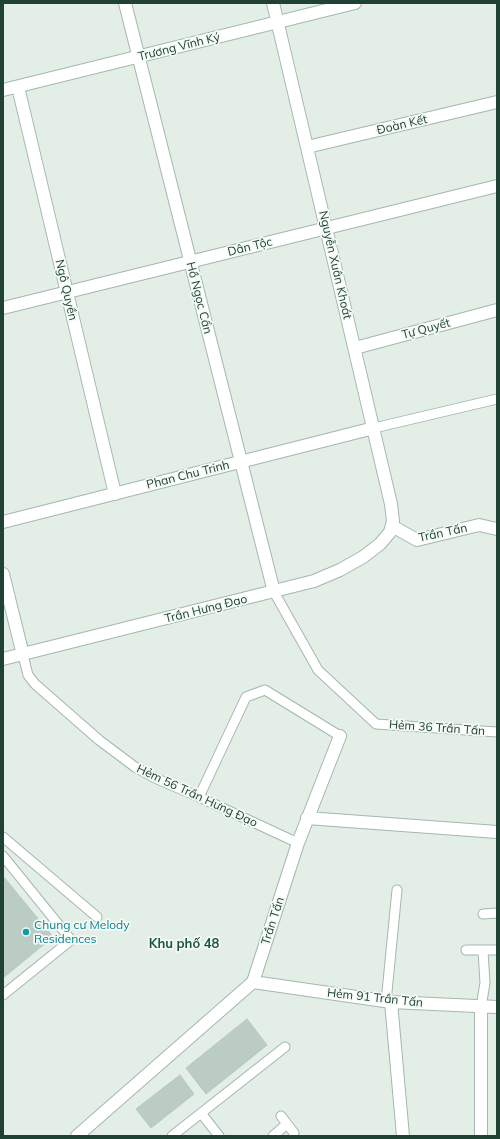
<!DOCTYPE html>
<html>
<head>
<meta charset="utf-8">
<style>
	body { margin:0 }
	#map { position:relative; width:500px; height:1139px; overflow:hidden; background:#e3eee7; font-family:Mulish,sans-serif }
	canvas { display:block }
	.frame { position:absolute; inset:0; border:4px solid #204234; pointer-events:none }
</style>
</head>
<body>
<div id="map">
<canvas width="500" height="1139"></canvas>
<div class="frame"></div>
</div>
<script>
const c = document.querySelector('canvas').getContext('2d');
c.lineJoin = 'round';
function fill(path, color) { c.fillStyle = color; c.fill(path, 'evenodd'); }
const poly = rows => new Path2D(rows.map(r => 'M' + r).join(''));
function trace(path, color, width, dash) { c.strokeStyle = color; c.lineWidth = width; c.lineCap = dash ? 'butt' : 'round'; c.setLineDash(dash || []); c.stroke(path); }
function write(font, color, halo, rows, align = 'center') {
  c.font = font + ' Mulish,sans-serif'; c.lineWidth = 3.5; c.setLineDash([]); c.textBaseline = 'middle'; c.strokeStyle = halo; c.fillStyle = color; for (const [text, x, y, turn = 0] of rows) {
    c.save(); c.translate(x, y); c.rotate((+turn || 0) * Math.PI / 180); c.textAlign = isNaN(turn) ? turn : align; if (halo) c.strokeText(text, 0, 0); c.fillText(text, 0, 0); c.restore();
  }
}
const building = poly([
	[3,876,53,937,3,978,3,876],
	[247,1019,267,1045,206,1094,186,1068,247,1019],
	[180,1075,194,1094,151,1128,136,1109,180,1075]
]);
const lane = poly([
	[374,428,497,399],
	[274,592,318,670,376,724,497,732],
	[23,655,28,675,35,684,99,740,135,767,155,778,199,797,298,843],
	[199,797,246,697,265,690,340,736],
	[3,837,97,917],
	[3,856,71,940,3,995],
	[483,914,497,913],
	[466,950,497,950],
	[386,1002,397,890],
	[481,1007,485,983,483,951],
	[201,1113,219,1136],
	[281,1116,294,1133],
	[172,1136,285,1047],
	[273,1136,287,1124]
]);
const street = poly([
	[125,3,274,592],
	[18,87,115,494],
	[307,147,497,102],
	[3,308,497,186],
	[355,348,497,310],
	[3,522,374,428],
	[392,526,417,540,479,525,497,529],
	[3,574,23,655],
	[3,659,314,581,340,570,363,557,380,544,390,532,393,521,391,504,273,3],
	[307,818,497,832],
	[253,982,391,1002,497,1007],
	[391,1002,403,1136],
	[481,1007,481,1136],
	[77,1136,253,982,298,843,340,736]
]);
const secondary = poly([
	[3,90,355,3]
]);
const markers = [
	[26,932,4,"#0f9aa8"]
];
const streetNames = [
	["Trương Vĩnh Ký",179,47,-14],
	["Đoàn Kết",402,125,-13],
	["Dân Tộc",250,247,-14],
	["Nguyễn Xuân Khoát",335,265,77],
	["Ngô Quyền",66,290,77],
	["Hồ Ngọc Cẩn",199,298,76],
	["Tự Quyết",426,329,-15],
	["Phan Chu Trinh",188,475,-14],
	["Trần Tấn",443,533,-12],
	["Trần Hưng Đạo",206,609,-14],
	["Hẻm 36 Trần Tấn",437,728,4],
	["Hẻm 56 Trần Hưng Đạo",197,796,25],
	["Trần Tấn",273,921,-72],
	["Hẻm 91 Trần Tấn",375,998,6]
];
const cultureNames = [
	["Chung cư Melody",34,925],
	["Residences",34,939]
];
const neighbourhoodNames = [
	["Khu phố 48",184,944]
];
fill(building, '#baccc3');
trace(building, '#b4c9bd', 1);
trace(lane, '#a5b7ae', 11);
trace(street, '#a5b7ae', 14);
trace(secondary, '#a0bbae', 14);
trace(lane, '#fff', 9);
trace(street, '#fff', 12);
trace(secondary, '#fff', 12);
for (const [x, y, r, color] of markers) { const dot = new Path2D(); dot.arc(x, y, r, 0, 2 * Math.PI); c.fillStyle = color; c.fill(dot); trace(dot, '#f4faf6', 1.5); }
write('12px', '#204234', '#f4faf6', streetNames);
write('12px', '#0d838f', '#f4faf6', cultureNames, 'left');
write('bold 13px', '#1a563f', '#f4faf6', neighbourhoodNames);
</script>
</body>
</html>
